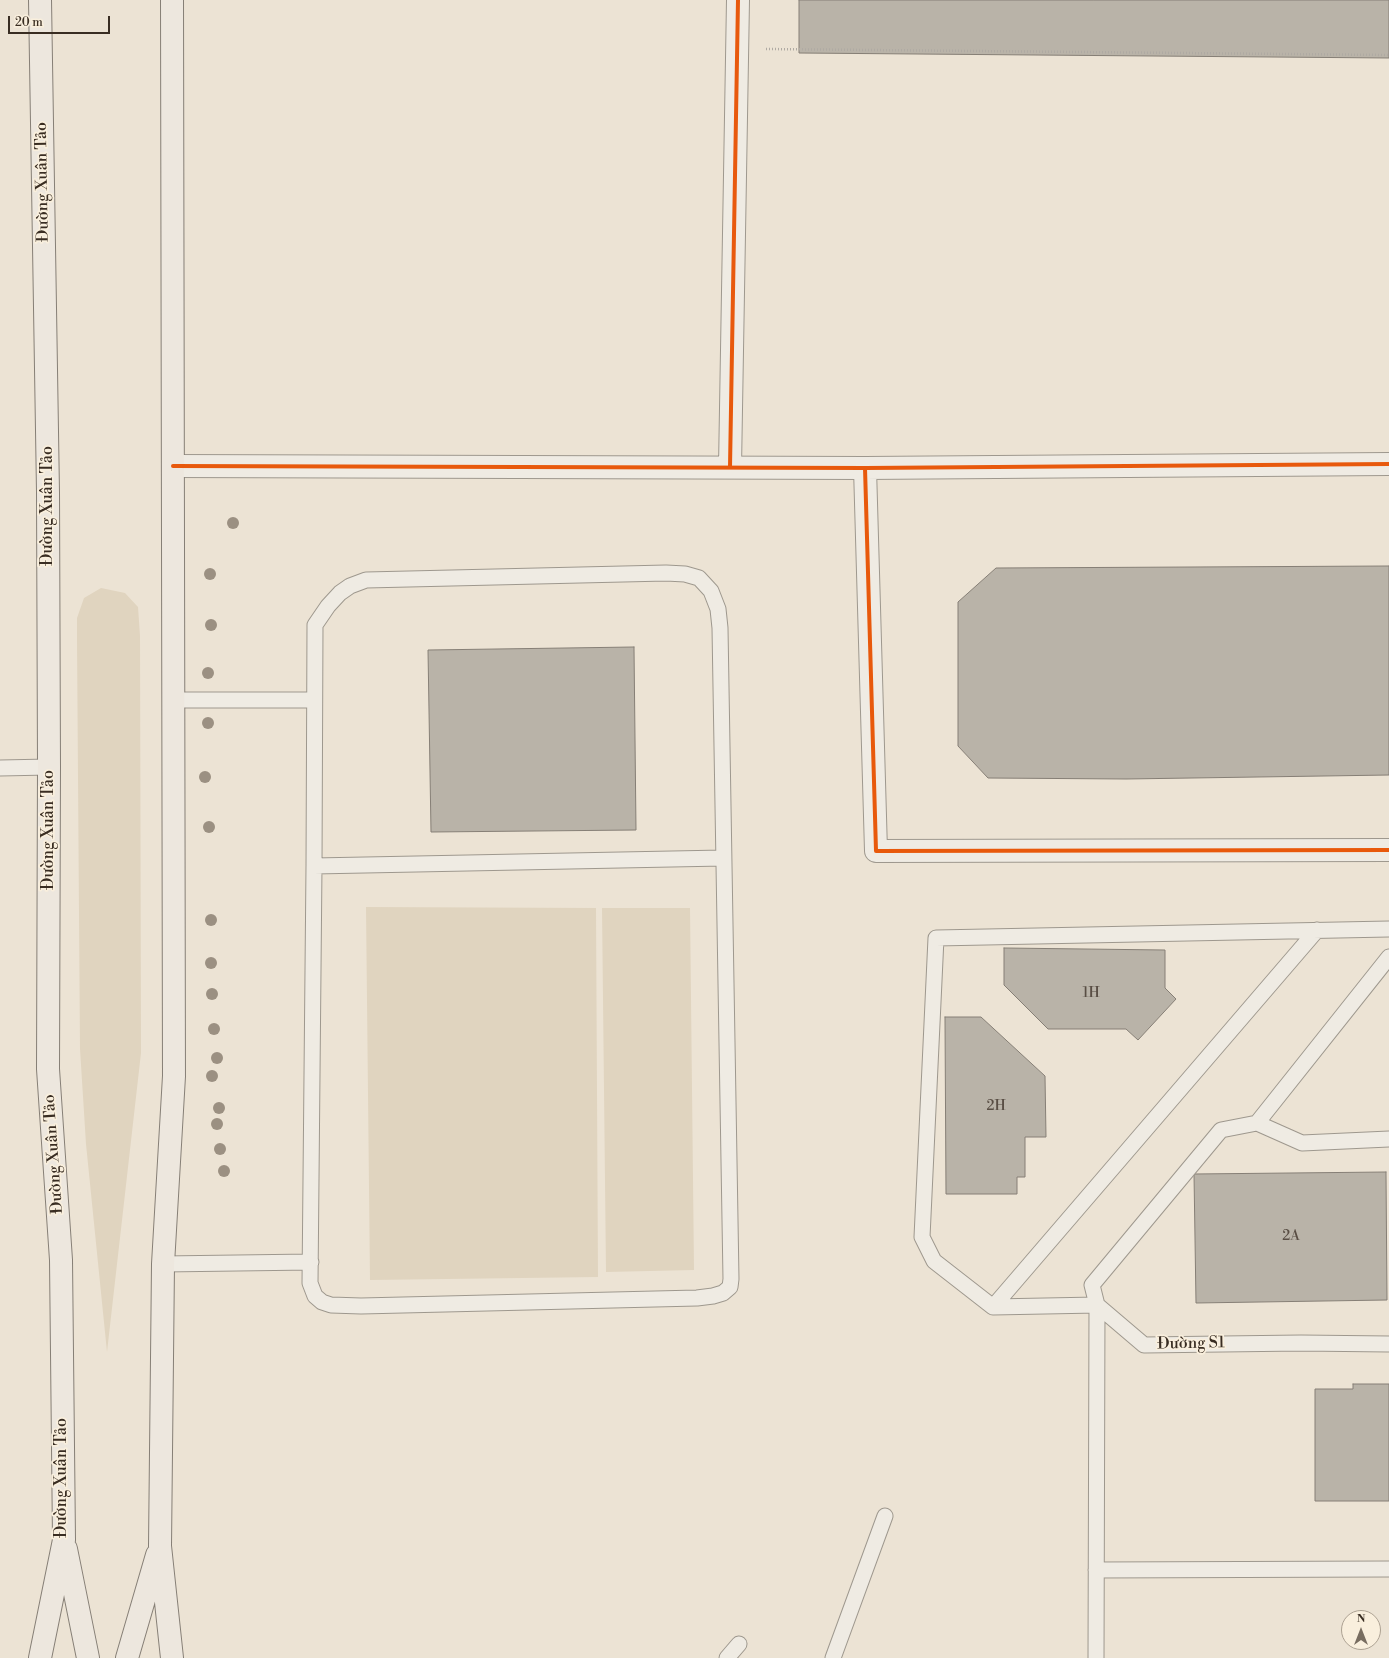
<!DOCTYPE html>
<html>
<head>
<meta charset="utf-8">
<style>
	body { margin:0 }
	#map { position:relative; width:1389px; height:1658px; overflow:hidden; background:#ece3d4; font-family:"Libre Bodoni",serif }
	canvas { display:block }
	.north { position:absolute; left:1341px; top:1610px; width:40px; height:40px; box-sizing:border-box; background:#f9efdd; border:1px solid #aca192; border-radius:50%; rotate:0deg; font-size:11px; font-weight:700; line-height:16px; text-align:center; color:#392d22 }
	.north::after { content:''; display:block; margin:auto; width:14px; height:18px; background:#786d60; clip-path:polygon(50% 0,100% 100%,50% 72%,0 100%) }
	.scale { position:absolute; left:8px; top:16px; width:102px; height:18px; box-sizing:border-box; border:2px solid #392d22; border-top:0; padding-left:5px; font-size:12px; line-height:14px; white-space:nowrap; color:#392d22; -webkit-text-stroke:3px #f9efdd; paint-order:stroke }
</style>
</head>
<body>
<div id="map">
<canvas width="1389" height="1658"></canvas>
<div class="north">N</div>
<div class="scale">20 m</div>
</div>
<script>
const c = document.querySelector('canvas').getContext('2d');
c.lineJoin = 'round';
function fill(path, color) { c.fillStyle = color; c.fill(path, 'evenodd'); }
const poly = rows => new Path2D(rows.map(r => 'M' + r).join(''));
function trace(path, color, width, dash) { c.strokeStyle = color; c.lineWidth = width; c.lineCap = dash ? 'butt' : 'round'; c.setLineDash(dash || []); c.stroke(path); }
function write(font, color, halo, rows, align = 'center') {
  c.font = font + ' "Libre Bodoni",serif'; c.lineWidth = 3.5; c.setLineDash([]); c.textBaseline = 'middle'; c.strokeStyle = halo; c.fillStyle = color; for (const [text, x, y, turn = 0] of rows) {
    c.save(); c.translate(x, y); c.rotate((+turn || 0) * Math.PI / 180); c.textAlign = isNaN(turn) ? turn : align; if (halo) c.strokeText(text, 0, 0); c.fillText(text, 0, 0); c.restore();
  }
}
const green = poly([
	[101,588,125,593,138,607,140,636,141,1053,107,1352,86,1144,80,1049,77,640,77,618,84,598],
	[366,907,596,908,598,1277,370,1280],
	[602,908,690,908,694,1270,606,1272]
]);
const building = poly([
	[799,0,1389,0,1389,58,799,53,799,0],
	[1389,566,1389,775,1126,779,988,778,958,746,958,602,996,568,1389,566],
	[634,647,636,830,431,832,428,650,634,647],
	[1004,948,1165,950,1165,988,1176,999,1138,1040,1126,1029,1048,1029,1004,985,1004,948],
	[945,1017,981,1017,1045,1076,1046,1137,1025,1137,1025,1177,1017,1177,1017,1194,946,1194,945,1017],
	[1386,1172,1387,1300,1196,1303,1194,1174,1386,1172],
	[1353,1384,1389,1384,1389,1501,1315,1501,1315,1389,1353,1389,1353,1384]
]);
const path = poly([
	[766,49,1389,55]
]);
const lane = poly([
	[666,573,685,574,699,578,711,591,718,609,720,628,731,1279,730,1287,723,1293,713,1296,697,1298,361,1306,331,1305,322,1302,315,1296,310,1283,314,866,315,625,328,606,340,593,350,586,366,580,666,573],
	[173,700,314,700],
	[0,768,49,767],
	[314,866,723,858],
	[1389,957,1257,1123,1302,1143,1389,1139],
	[1257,1123,1221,1130,1092,1285,1097,1305,1144,1345,1301,1343,1389,1344],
	[163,1264,311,1262],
	[993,1307,1317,930],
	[1096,1570,1389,1569],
	[727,1658,739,1644],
	[833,1658,885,1516],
	[1096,1658,1097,1305,993,1307,934,1261,922,1237,936,938,1389,929]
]);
const street = poly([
	[173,466,865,468,1389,464],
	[730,467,738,0],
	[865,468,876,851,1389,850]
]);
const primary = poly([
	[172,0,174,1076,163,1264,160,1546,172,1658],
	[66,1549,88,1658],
	[40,1658,64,1540,61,1260,48,1069,49,767,48,492,40,0],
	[127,1658,157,1555]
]);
const cycleway = poly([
	[173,466,865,468,1389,464],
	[730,467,738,0],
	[865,468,876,851,1389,850]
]);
const trees = [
	[233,523],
	[210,574],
	[211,625],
	[208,673],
	[208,723],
	[205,777],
	[209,827],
	[211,920],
	[211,963],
	[212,994],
	[214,1029],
	[217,1058],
	[212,1076],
	[219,1108],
	[217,1124],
	[220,1149],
	[224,1171]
];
const numberNames = [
	["1H",1091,994],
	["2H",996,1107],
	["2A",1291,1237]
];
const streetNames = [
	["Đường Xuân Tảo",43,182,-91],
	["Đường Xuân Tảo",48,506,-90],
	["Đường Xuân Tảo",49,830,-90],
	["Đường Xuân Tảo",54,1154,-94],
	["Đường S1",1191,1344,-1],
	["Đường Xuân Tảo",62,1478,-90]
];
fill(green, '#e0d4bf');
fill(building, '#b9b3a8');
trace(building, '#867f76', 1);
trace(lane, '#9e988e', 17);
trace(street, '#9e988e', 24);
trace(primary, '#867f76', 24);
trace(path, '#afaaa3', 2.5, [1, 2]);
trace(lane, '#efebe3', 15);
trace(street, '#efebe3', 22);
trace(primary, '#ede7de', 22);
trace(cycleway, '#e8590c', 4);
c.fillStyle = '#9b9082';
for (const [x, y] of trees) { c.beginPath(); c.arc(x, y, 6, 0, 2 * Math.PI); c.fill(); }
write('14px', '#594e44', null, numberNames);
write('16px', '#392d22', '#f9efdd', streetNames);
</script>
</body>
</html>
